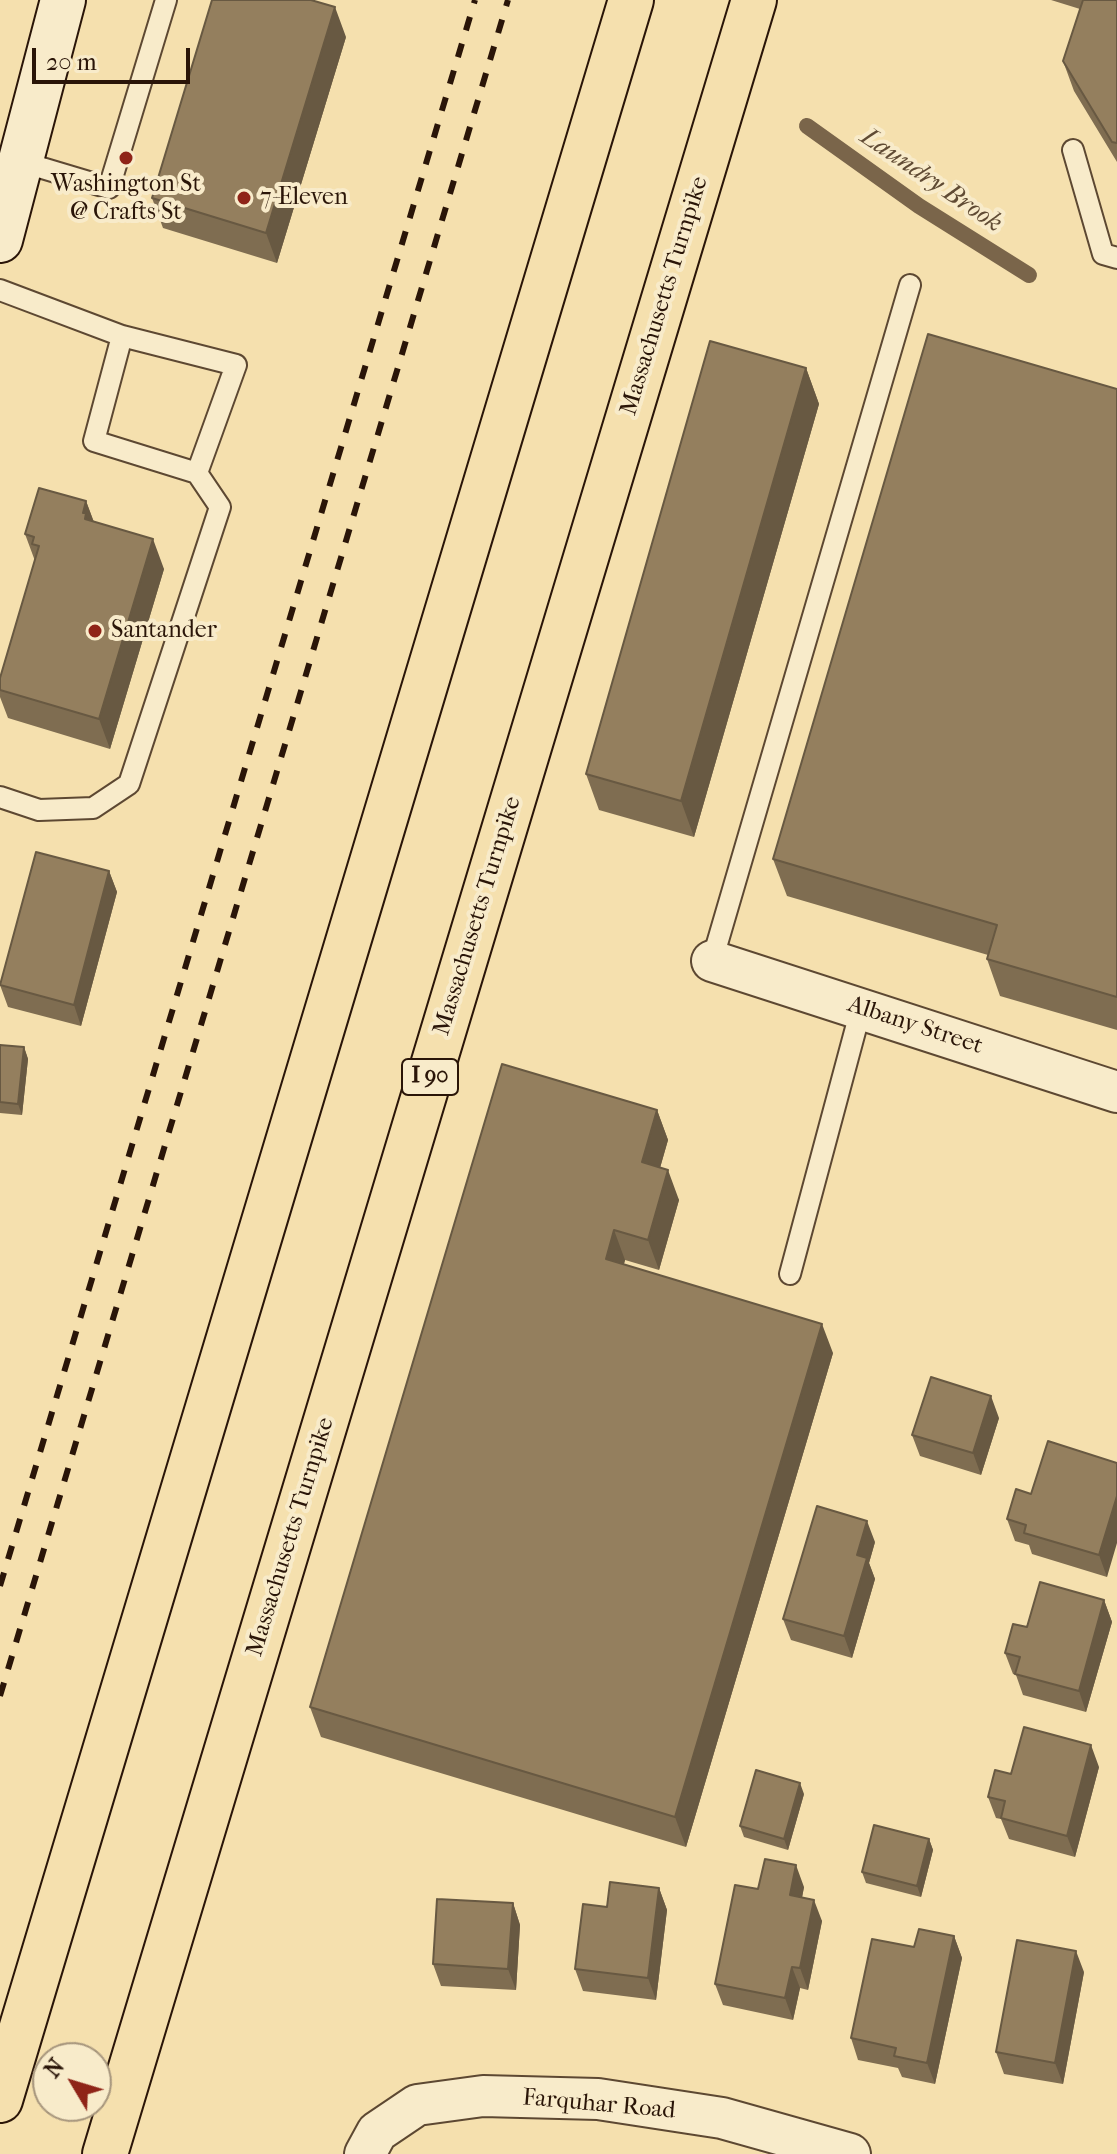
<!DOCTYPE html>
<html>
<head>
<meta charset="utf-8">
<style>
	body { margin:0 }
	#map { position:relative; width:1117px; height:2154px; overflow:hidden; background:#f5e0ae; font-family:"IM FELL French Canon",serif }
	canvas { display:block }
	.north { position:absolute; left:32px; top:2042px; width:80px; height:80px; box-sizing:border-box; background:#f8ebca; border:2px solid #a6957c; border-radius:50%; rotate:308deg; font-size:22px; font-weight:700; line-height:32px; text-align:center; color:#2a1508 }
	.north::after { content:''; display:block; margin:auto; width:28px; height:36px; background:#8f2418; clip-path:polygon(50% 0,100% 100%,50% 72%,0 100%) }
	.scale { position:absolute; left:32px; top:48px; width:158px; height:36px; box-sizing:border-box; border:4px solid #2a1508; border-top:0; padding-left:10px; font-size:24px; line-height:28px; white-space:nowrap; color:#2a1508; -webkit-text-stroke:6px #f8ebca; paint-order:stroke }
</style>
</head>
<body>
<div id="map">
<canvas width="1117" height="2154"></canvas>
<div class="north">N</div>
<div class="scale">20 m</div>
</div>
<script>
const c = document.querySelector('canvas').getContext('2d');
c.lineJoin = 'round';
const poly = rows => new Path2D(rows.map(r => 'M' + r).join(''));
function trace(path, color, width, dash) { c.strokeStyle = color; c.lineWidth = width; c.lineCap = dash ? 'butt' : 'round'; c.setLineDash(dash || []); c.stroke(path); }
function fill(path, color) { c.fillStyle = color; c.fill(path, 'evenodd'); }
function write(font, color, halo, rows, align = 'center') {
  c.font = font + ' "IM FELL French Canon",serif'; c.lineWidth = 8; c.setLineDash([]); c.textBaseline = 'middle'; c.strokeStyle = halo; c.fillStyle = color; for (const [text, x, y, turn = 0] of rows) {
    c.save(); c.translate(x, y); c.rotate((+turn || 0) * Math.PI / 180); c.textAlign = isNaN(turn) ? turn : align; if (halo) c.strokeText(text, 0, 0); c.fillText(text, 0, 0); c.restore();
  }
}
const stream = poly([
	[807,126,919,206,1029,275]
]);
const lane = poly([
	[1073,150,1103,254,1117,258],
	[22,162,109,188,166,0],
	[0,290,122,336,236,365,197,473,94,441,122,336],
	[0,797,39,810,93,808,129,784,220,507,197,473],
	[712,961,910,285],
	[790,1274,861,1009]
]);
const street = poly([
	[712,961,1117,1092],
	[365,2154,377,2132,417,2105,483,2096,598,2099,722,2118,850,2154]
]);
const secondary = poly([
	[0,240,63,0]
]);
const highway = poly([
	[0,2100,631,0],
	[105,2154,754,0]
]);
const rail = poly([
	[0,1586,475,0],
	[0,1696,508,0]
]);
const wall = poly([
	[1051,0,1117,0,1117,162,1074,91,1063,61,1080,9],
	[346,37,277,263,163,228,152,198],
	[806,368,819,404,694,837,599,810,586,774],
	[1117,389,1117,1030,1000,996,987,959,988,955,787,896,773,859],
	[86,501,94,522,164,569,110,749,8,718,0,697,0,690,35,561,25,534],
	[109,871,117,892,81,1026,8,1007,0,985],
	[0,1045,24,1047,28,1059,22,1115,0,1113],
	[657,1110,668,1140,660,1168,679,1200,659,1270,625,1260,624,1264,833,1353,686,1847,321,1737,310,1707],
	[999,1418,981,1475,920,1456,912,1435],
	[1117,1463,1107,1577,1032,1554,1029,1545,1015,1541,1007,1519,1031,1494],
	[875,1542,869,1563,875,1579,852,1658,791,1640,783,1619],
	[1104,1600,1112,1622,1086,1712,1023,1695,1016,1675,1013,1674,1005,1653,1027,1627],
	[1099,1767,1075,1857,1009,1839,1001,1819,996,1818,988,1797,1011,1774],
	[804,1794,788,1850,744,1837,740,1826],
	[929,1839,933,1850,921,1897,866,1883,862,1872],
	[804,1887,802,1898,822,1921,808,1990,800,1988,793,2020,723,2005,715,1984,758,1889],
	[659,1888,667,1910,656,2000,583,1991,575,1969,607,1907],
	[513,1903,520,1925,516,1990,441,1986,433,1964],
	[954,1936,962,1958,935,2084,902,2077,898,2068,858,2060,851,2038],
	[1084,1972,1063,2084,1004,2074,996,2052]
]);
const shadedWall = poly([
	[335,7,346,37,277,263,266,233],
	[806,368,819,404,694,837,681,801],
	[86,501,97,531,85,518,83,513],
	[153,539,164,569,110,749,99,719],
	[109,871,117,892,81,1026,74,1005],
	[24,1047,28,1059,22,1115,18,1104],
	[657,1110,668,1140,653,1192,642,1162],
	[668,1170,679,1200,659,1270,648,1240],
	[614,1230,625,1260,617,1289,606,1259],
	[822,1324,833,1353,686,1847,675,1817],
	[991,1396,999,1418,981,1475,973,1453],
	[1117,1496,1117,1543,1107,1577,1099,1555],
	[867,1521,875,1542,869,1563,875,1579,852,1658,844,1636,857,1555],
	[1104,1600,1112,1622,1086,1712,1079,1691],
	[1091,1745,1099,1767,1075,1857,1067,1836],
	[800,1783,804,1794,788,1850,784,1839],
	[929,1839,933,1850,921,1897,917,1886],
	[796,1865,804,1887,798,1917,790,1895],
	[659,1888,667,1910,656,2000,648,1978],
	[814,1900,822,1921,808,1990,800,1968],
	[513,1903,520,1925,516,1990,508,1969],
	[954,1936,962,1958,935,2084,927,2063],
	[1076,1951,1084,1972,1063,2084,1055,2063],
	[792,1967,800,1988,793,2020,785,1998]
]);
const building = poly([
	[212,0,311,0,335,7,266,233,152,198,212,0],
	[1083,0,1117,0,1117,143,1112,142,1063,61,1083,0],
	[928,334,1117,389,1117,997,987,959,997,925,773,859,928,334],
	[710,341,806,368,681,801,586,774,710,341],
	[39,488,86,501,83,513,86,513,85,519,153,539,99,719,0,690,0,678,39,546,32,544,34,537,25,534,39,488],
	[36,852,109,871,74,1005,0,985,36,852],
	[0,1045,24,1047,18,1104,0,1102,0,1045],
	[502,1064,657,1110,642,1162,668,1170,648,1240,614,1230,606,1259,822,1324,675,1817,310,1707,502,1064],
	[931,1377,991,1396,973,1453,912,1435,931,1377],
	[1048,1441,1117,1463,1117,1496,1099,1555,1024,1533,1026,1525,1007,1519,1016,1489,1031,1494,1048,1441],
	[817,1506,867,1521,857,1555,867,1558,844,1636,783,1619,817,1506],
	[1040,1582,1104,1600,1079,1691,1015,1674,1020,1657,1005,1653,1013,1624,1027,1627,1040,1582],
	[1024,1727,1091,1745,1067,1836,1001,1818,1005,1801,988,1797,995,1770,1011,1774,1024,1727],
	[756,1770,800,1783,784,1839,740,1826,756,1770],
	[874,1825,929,1839,917,1886,862,1872,874,1825],
	[765,1859,796,1865,790,1895,814,1900,800,1968,792,1967,785,1998,715,1984,735,1885,758,1889,765,1859],
	[610,1882,659,1888,648,1978,575,1969,583,1904,607,1907,610,1882],
	[437,1899,513,1903,508,1969,433,1964,437,1899],
	[919,1929,954,1936,927,2063,894,2056,896,2048,851,2038,872,1939,914,1947,919,1929],
	[1017,1940,1076,1951,1055,2063,996,2052,1017,1940]
]);
const markers = [
	[126,158,8,"#8f2418"],
	[244,198,8,"#8f2418"],
	[95,631,8,"#8f2418"]
];
const shields = [
	[430,1077,56]
];
const shieldNames = [
	["I 90",430,1077]
];
const poiNames = [
	["Washington St",126,185,"center"],
	["@ Crafts St",126,213,"center"],
	["7-Eleven",260,198],
	["Santander",111,631]
];
const streetNames = [
	["Massachusetts Turnpike",665,296,-73],
	["Massachusetts Turnpike",478,916,-73],
	["Albany Street",915,1026,18],
	["Massachusetts Turnpike",291,1537,-73],
	["Farquhar Road",599,2105,5]
];
const waterNames = [
	["Laundry Brook",931,181,34]
];
trace(stream, '#7a654a', 16);
trace(lane, '#5d4832', 24);
trace(street, '#5d4832', 44);
trace(secondary, '#2a1508', 48);
trace(highway, '#2a1508', 48);
trace(lane, '#f8ebca', 20);
trace(street, '#f8ebca', 40);
trace(secondary, '#f8ebca', 44);
trace(highway, '#f5e0ae', 44);
trace(rail, '#2a1508', 6, [14, 14]);
fill(wall, '#7f6d51');
fill(shadedWall, '#685942');
fill(building, '#947f5e');
trace(building, '#685942', 2);
for (const [x, y, r, color] of markers) { const dot = new Path2D(); dot.arc(x, y, r, 0, 2 * Math.PI); c.fillStyle = color; c.fill(dot); trace(dot, '#f8ebca', 3); }
for (const [x, y, w] of shields) { const box = new Path2D(); box.roundRect(x - w / 2, y - 18, w, 36, 6); c.fillStyle = '#f8ebca'; c.fill(box); trace(box, '#2a1508', 2); }
write('bold 22px', '#2a1508', null, shieldNames);
write('24px', '#2a1508', '#f8ebca', poiNames, 'left');
write('24px', '#2a1508', '#f8ebca', streetNames);
write('italic 26px', '#604b34', '#f8ebca', waterNames);
</script>
</body>
</html>
